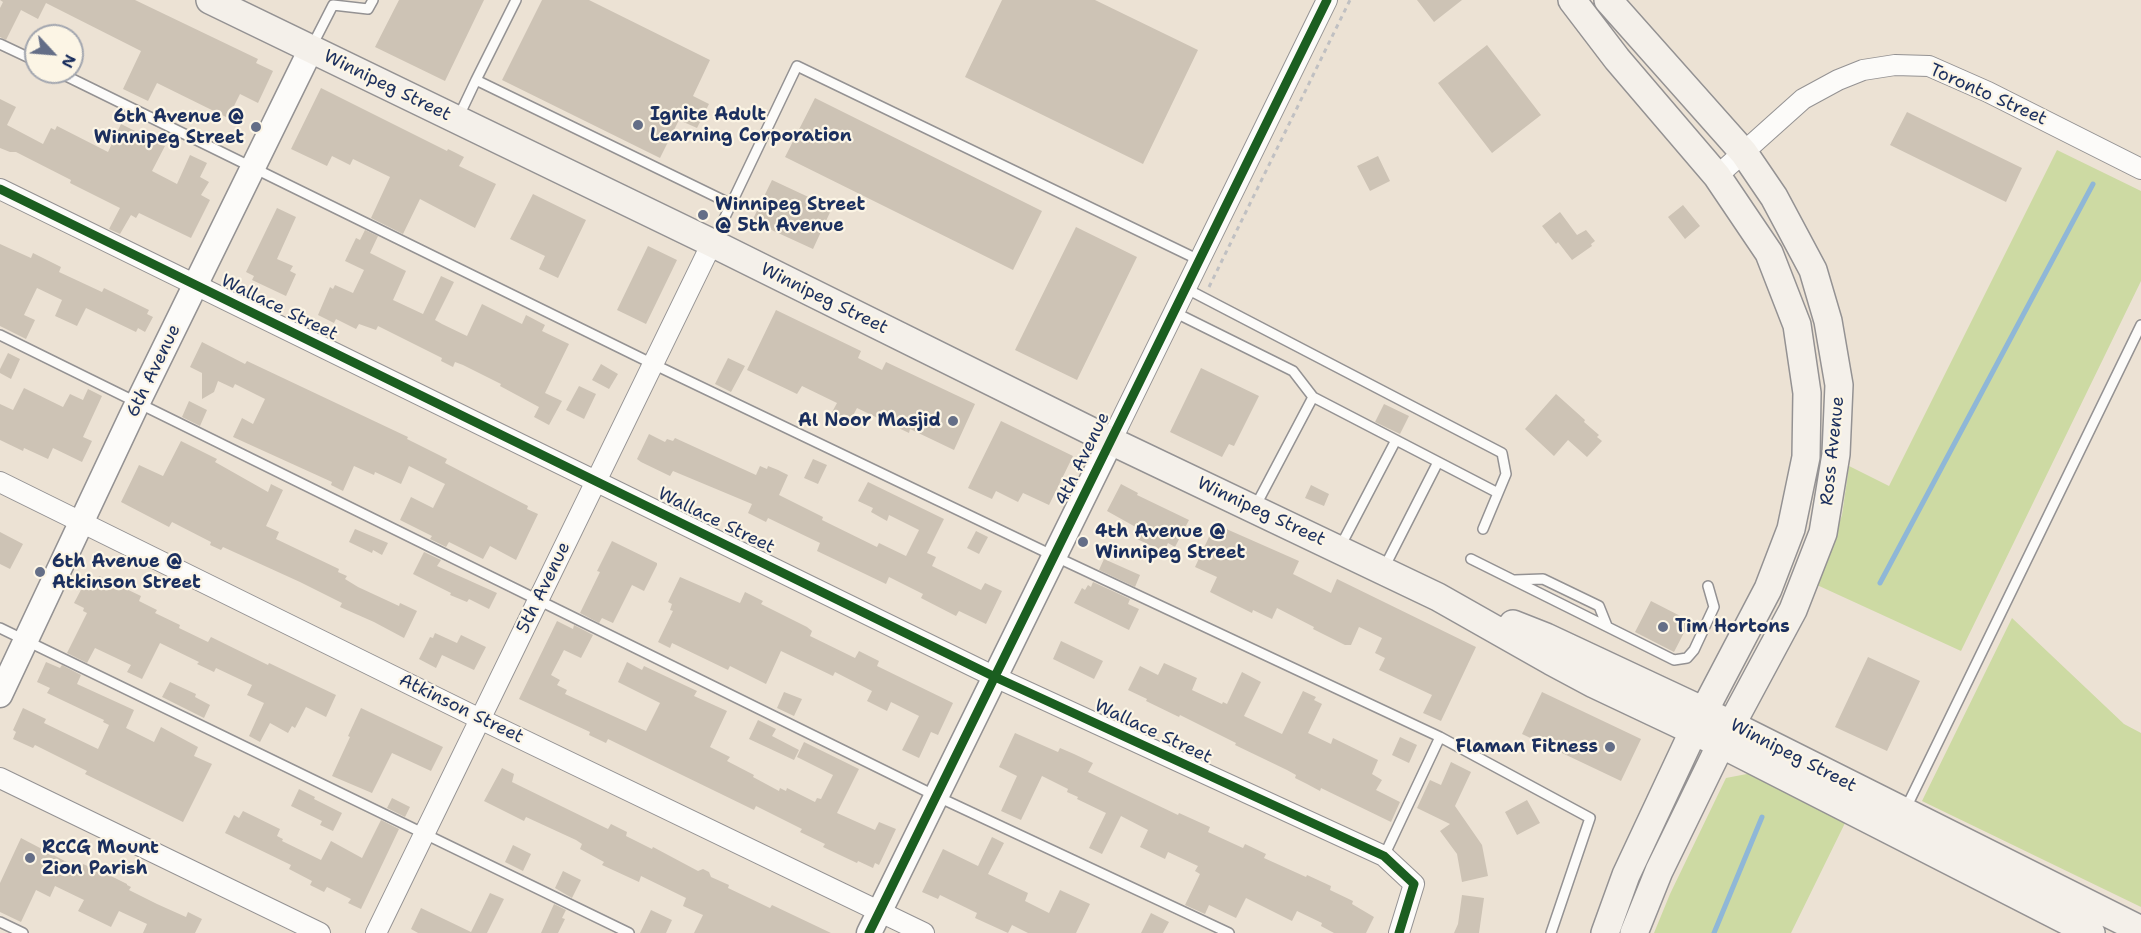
<!DOCTYPE html>
<html>
<head>
<meta charset="utf-8">
<style>
	body { margin:0 }
	#map { position:relative; width:2141px; height:933px; overflow:hidden; background:#ece2d4; font-family:"Shantell Sans",sans-serif }
	canvas { display:block }
	.north { position:absolute; left:24px; top:24px; width:60px; height:60px; box-sizing:border-box; background:#fcf5e5; border:2px solid #a2a6af; border-radius:50%; rotate:116deg; font-size:16px; font-weight:700; line-height:24px; text-align:center; color:#1b2f5e }
	.north::after { content:''; display:block; margin:auto; width:21px; height:27px; background:#646e87; clip-path:polygon(50% 0,100% 100%,50% 72%,0 100%) }
</style>
</head>
<body>
<div id="map">
<canvas width="2141" height="933"></canvas>
<div class="north">N</div>
</div>
<script>
const c = document.querySelector('canvas').getContext('2d');
c.lineJoin = 'round';
function fill(path, color) { c.fillStyle = color; c.fill(path, 'evenodd'); }
const poly = rows => new Path2D(rows.map(r => 'M' + r).join(''));
function trace(path, color, width, dash) { c.strokeStyle = color; c.lineWidth = width; c.lineCap = dash ? 'butt' : 'round'; c.setLineDash(dash || []); c.stroke(path); }
function write(font, color, halo, rows, align = 'center') {
  c.font = font + ' "Shantell Sans",sans-serif'; c.lineWidth = 4.5; c.setLineDash([]); c.textBaseline = 'middle'; c.strokeStyle = halo; c.fillStyle = color; for (const [text, x, y, turn = 0] of rows) {
    c.save(); c.translate(x, y); c.rotate((+turn || 0) * Math.PI / 180); c.textAlign = isNaN(turn) ? turn : align; if (halo) c.strokeText(text, 0, 0); c.fillText(text, 0, 0); c.restore();
  }
}
const green = poly([
	[2057,150,2141,191,2141,281,1961,651,1817,585,1842,515,1849,466,1889,486],
	[2012,618,2124,724,2141,733,2141,907,1922,801],
	[1752,773,1846,821,1791,933,1654,933,1670,894,1726,778]
]);
const stream = poly([
	[1880,583,2093,184],
	[1714,933,1762,817]
]);
const building = poly([
	[0,0,135,0,258,59,256,63,273,71,258,103,240,94,228,118,157,83,148,101,123,89,141,51,46,3,38,19,21,10,6,40,0,37,0,8,3,2],
	[399,0,484,0,445,81,375,47],
	[542,0,589,0,710,60,693,96,709,104,697,128,679,120,660,158,502,80],
	[1002,0,1095,0,1198,50,1143,164,965,77],
	[1417,0,1462,0,1434,22],
	[1487,45,1541,115,1492,153,1438,83],
	[321,88,447,151,448,149,464,157,459,166,496,184,475,228,420,199,403,234,371,218,390,177,353,159,350,165,332,156,327,166,291,149],
	[815,98,1042,211,1013,270,785,157],
	[0,99,16,107,7,125,43,144,51,128,55,130,57,126,108,152,121,124,165,146,152,171,177,184,190,155,207,163,200,177,209,182,201,195,210,200,191,238,139,213,136,218,131,215,120,234,109,229,120,208,70,183,71,180,16,152,10,152,0,148],
	[1907,112,2022,168,2006,202,1890,145],
	[1378,156,1390,181,1370,191,1357,166],
	[772,180,832,208,813,249,752,221],
	[533,194,586,220,558,278,539,269,545,256,510,239],
	[1683,205,1700,226,1685,239,1668,217],
	[277,208,296,217,277,259,293,266,290,271,296,274,286,296,252,280,254,276,246,272],
	[1560,212,1577,235,1586,230,1595,241,1591,244,1592,246,1572,260,1558,242,1556,244,1542,226],
	[1076,227,1137,257,1077,380,1015,350],
	[365,230,378,236,370,253,406,271,393,300,423,314,441,276,454,282,435,320,442,324,467,336,482,304,522,324,526,315,545,325,542,331,569,344,545,393,562,401,549,425,534,417,539,407,500,386,501,384,463,365,455,362,453,367,441,361,442,358,378,326,376,330,359,324,356,329,336,319,334,323,318,315,330,287,333,289,335,285,353,293,364,270,345,261,356,238,360,240],
	[0,244,31,258,33,253,61,267,59,272,102,292,104,288,149,310,147,314,153,317,145,332,138,328,136,332,86,308,77,326,55,316,62,300,37,288,24,315,35,320,26,339,0,326],
	[648,246,677,260,646,324,617,310],
	[776,310,861,351,858,358,882,370,886,362,975,404,954,450,910,429,909,433,857,408,849,423,831,414,837,403,802,386,797,394,747,370],
	[202,342,245,364,247,361,408,437,407,439,447,459,445,463,528,506,527,509,538,514,516,560,490,546,483,559,449,542,446,547,430,539,432,536,400,520,411,497,433,508,445,484,409,466,401,484,375,472,374,475,354,466,343,491,331,485,332,482,233,437,242,418,253,424,265,399,235,384,233,388,218,381,214,392,202,399,202,373,190,367],
	[8,353,20,359,11,379,0,373,0,369],
	[728,358,745,366,731,392,715,384],
	[601,364,618,374,609,389,592,380],
	[1201,368,1259,396,1234,446,1229,444,1222,457,1170,432],
	[579,386,596,394,584,419,566,410],
	[24,388,63,407,70,394,83,400,88,389,102,396,83,437,92,441,82,462,53,448,48,459,24,448,23,451,0,440,0,404,13,410],
	[1556,394,1585,420,1584,422,1599,435,1597,437,1602,441,1587,457,1568,440,1554,456,1525,429],
	[189,401,207,410,200,426,182,417],
	[1384,404,1409,416,1400,434,1375,422],
	[1001,421,1073,456,1049,505,1023,493,1018,502,996,491,992,499,968,488],
	[649,434,665,442,667,439,673,441,675,438,756,475,760,466,767,469,768,466,778,470,788,475,779,495,823,517,822,520,877,547,879,543,906,556,919,530,889,515,887,521,871,512,873,508,858,501,868,482,944,519,927,553,936,557,932,566,981,590,985,583,1002,591,986,624,959,611,956,616,921,598,923,594,889,577,886,584,817,551,820,543,768,518,766,522,748,513,752,504,673,471,670,476,641,462,637,459],
	[181,441,217,459,215,462,268,492,271,484,283,490,266,526,279,532,276,539,339,569,338,572,347,576,345,579,358,587,399,606,400,603,417,611,404,638,374,622,340,607,342,603,300,582,223,547,221,550,210,545,211,542,172,522,169,527,121,502,139,465,163,476],
	[813,459,827,465,818,484,804,478],
	[1121,484,1138,493,1137,495,1189,520,1175,547,1168,543,1164,552,1137,539,1141,530,1107,511],
	[1311,485,1329,494,1324,506,1305,498],
	[1215,524,1299,561,1293,574,1331,593,1337,579,1476,647,1441,721,1423,713,1432,695,1379,670,1385,658,1375,653,1382,638,1359,627,1351,645,1345,645,1313,629,1314,627,1277,608,1272,619,1253,610,1252,613,1210,592,1217,577,1195,567],
	[355,529,388,543,382,555,373,550,372,553,349,542],
	[976,531,988,537,979,554,967,548],
	[0,532,23,544,10,569,0,564],
	[612,541,657,563,657,565,644,591,632,585,613,623,602,618,599,623,580,613,600,572,597,571],
	[424,552,441,560,437,566,497,593,489,609,469,599,467,602,450,595,451,593,413,574],
	[1104,559,1140,575,1135,587,1099,570],
	[99,576,141,596,139,601,157,610,155,613,180,625,179,628,208,642,211,637,268,665,269,663,336,695,326,717,306,707,295,728,292,726,288,733,270,723,260,742,249,736,264,703,247,695,252,685,216,668,214,672,197,664,199,662,160,643,142,679,127,672,131,665,95,648,87,663,67,653,87,613,83,611,84,608,74,603,83,586,93,591],
	[680,577,740,603,745,592,763,601,761,604,807,627,812,631,810,636,855,658,859,651,879,661,877,666,953,703,938,735,931,732,919,758,902,750,919,716,891,702,887,711,867,701,872,691,835,672,833,676,781,651,766,684,730,666,728,670,672,643,670,648,658,642,673,611,670,610,672,604,668,602],
	[1093,582,1130,599,1128,604,1139,609,1129,630,1074,603,1082,588,1085,590,1088,585,1091,587],
	[1651,601,1690,621,1674,652,1635,632],
	[557,621,573,629,574,625,593,635,581,658,564,650,551,675,560,680,557,685,567,690,565,694,646,731,660,703,618,682,627,662,642,670,644,666,697,691,694,696,727,711,710,747,730,757,727,761,754,775,753,777,779,791,780,788,786,791,787,788,815,802,817,798,821,799,833,775,797,757,804,742,859,769,837,813,875,830,879,822,896,829,879,865,875,863,873,868,858,861,857,863,823,847,825,844,800,832,802,829,756,806,754,810,608,739,606,743,589,735,590,732,519,699],
	[435,633,457,643,461,635,486,647,474,670,442,655,436,668,419,659,430,637,433,638],
	[1061,641,1103,661,1094,679,1053,659],
	[1868,657,1920,681,1887,751,1835,727],
	[46,662,60,668,62,665,81,675,77,684,134,710,126,728,154,742,161,727,198,747,194,756,212,764,183,822,85,774,87,771,35,745,33,748,13,739,16,732,13,730,23,708,46,719,44,723,98,749,109,725,103,722,104,720,47,693,50,688,37,682],
	[1164,663,1197,678,1192,690,1222,704,1223,702,1227,704,1242,672,1261,682,1244,716,1282,734,1303,691,1316,697,1314,700,1322,704,1308,733,1331,744,1333,738,1378,760,1372,774,1382,780,1376,790,1400,802,1391,822,1321,788,1320,791,1307,784,1295,778,1296,775,1287,770,1235,745,1236,743,1180,715,1179,717,1146,701,1147,699,1128,690,1140,666,1158,675],
	[170,682,196,694,195,697,210,705,204,718,162,697],
	[784,692,802,699,794,716,777,708],
	[1542,692,1641,739,1621,781,1522,734],
	[361,708,443,747,431,771,392,753,372,793,332,776,350,737,348,736],
	[758,720,776,729,772,736,799,750,794,760,749,739],
	[1015,733,1058,752,1060,748,1074,754,1093,763,1088,772,1178,815,1179,813,1210,827,1208,832,1243,848,1245,844,1266,854,1264,858,1306,877,1307,875,1331,886,1330,890,1353,901,1352,904,1374,917,1366,933,1334,933,1321,926,1322,923,1297,911,1292,921,1246,898,1236,918,1209,905,1205,914,1185,905,1200,874,1195,871,1198,866,1168,852,1165,859,1140,847,1148,830,1121,816,1102,854,1089,848,1106,813,1077,799,1078,797,1067,792,1068,789,1042,776,1021,820,1001,811,1017,776,999,767],
	[1400,737,1417,745,1409,763,1392,755],
	[1451,762,1471,772,1455,806,1482,845,1488,876,1462,882,1457,854,1440,831,1450,824,1417,808,1430,780,1441,785],
	[502,768,514,774,512,782,608,829,611,824,627,832,626,836,652,849,653,847,698,871,703,869,709,872,711,877,729,885,728,888,770,908,772,905,831,933,694,933,703,915,683,906,686,898,641,876,639,882,602,865,604,862,580,849,582,844,576,840,526,817,524,821,484,801],
	[299,789,315,797,314,799,342,813,333,831,320,825,322,821,291,806],
	[392,798,410,807,405,817,387,808],
	[1527,800,1540,823,1517,835,1505,812],
	[243,811,280,829,277,836,283,839,282,841,321,860,331,841,362,858,381,820,399,829,361,909,348,903,351,899,327,887,324,892,310,885,312,881,289,869,291,865,225,833,234,815,239,818],
	[992,837,1004,843,988,874,1028,893,1025,901,1049,913,1060,890,1090,904,1076,933,1028,933,1012,925,1008,933,975,918,977,913,940,895,938,899,922,892,943,849,978,866],
	[21,838,80,869,83,864,115,878,127,884,127,885,131,887,129,890,157,904,186,917,188,912,202,919,195,933,143,933,147,924,119,911,111,927,78,911,84,900,55,886,50,897,36,890,21,922,0,912,0,883],
	[513,845,531,854,523,871,505,862],
	[563,871,581,880,572,898,555,888],
	[490,893,504,899,487,933,418,933,411,929,421,908,471,932],
	[1462,895,1484,898,1479,933,1454,933,1458,924],
	[554,904,566,910,562,918,565,919,558,933,541,933],
	[651,910,672,920,666,933,640,933],
	[1151,913,1169,922,1163,933,1141,933]
]);
const path = poly([
	[1209,287,1350,0]
]);
const service = poly([
	[0,44,36,61],
	[311,48,333,5,368,9,373,0],
	[58,72,653,364,1054,556,1440,737,1590,818,1551,933],
	[476,80,516,0],
	[458,118,476,80,731,204],
	[714,240,797,66,1199,260],
	[1185,288,1502,453,1506,474,1483,529],
	[1174,312,1293,371,1313,397,1255,507],
	[0,335,936,796,1229,933],
	[1313,397,1498,493],
	[1340,547,1396,440],
	[1471,559,1674,660,1687,658,1694,650,1714,607,1708,586],
	[1384,568,1438,462],
	[1515,580,1543,579,1599,606,1607,626],
	[0,628,629,933],
	[1906,808,2141,325],
	[1384,856,1440,737],
	[0,922,23,933]
]);
const minor = poly([
	[1717,176,1803,99,1838,80,1863,70,1895,65,1929,66,1988,92,2141,169],
	[0,189,995,677,1384,856,1414,884,1399,933],
	[1111,441,1327,0],
	[0,482,480,719,924,933],
	[0,778,320,933],
	[376,933,712,243]
]);
const tertiary = poly([
	[0,695,138,402,311,49],
	[869,933,1111,441]
]);
const secondary = poly([
	[210,0,712,243,1111,441,1438,597,1551,661,1594,684,1721,744,2091,933],
	[1572,0,1617,59,1717,176,1769,253,1797,325,1807,393,1806,457,1791,529,1768,589,1693,732,1626,875,1605,933],
	[1608,0,1744,153,1774,197,1813,270,1828,321,1839,385,1836,454,1823,533,1793,610,1721,744,1659,871,1634,933],
	[1513,624,1546,637,1704,711,2141,930]
]);
const cycleway = poly([
	[0,189,995,677,1384,856,1414,884,1399,933],
	[869,933,1327,0]
]);
const markers = [
	[638,125,6,"#646e87"],
	[256,127,6,"#646e87"],
	[703,215,6,"#646e87"],
	[953,421,6,"#646e87"],
	[1083,542,6,"#646e87"],
	[40,572,6,"#646e87"],
	[1663,627,6,"#646e87"],
	[1610,747,6,"#646e87"],
	[30,858,6,"#646e87"]
];
const streetNames = [
	["Winnipeg Street",387,86,26],
	["Toronto Street",1988,95,24],
	["Winnipeg Street",824,299,26],
	["Wallace Street",279,308,26],
	["6th Avenue",154,371,-64],
	["Ross Avenue",1833,451,-84],
	["4th Avenue",1083,459,-64],
	["Winnipeg Street",1261,512,25],
	["Wallace Street",716,521,26],
	["5th Avenue",544,588,-64],
	["Atkinson Street",461,709,26],
	["Wallace Street",1153,732,25],
	["Winnipeg Street",1793,756,27]
];
const poiNames = [
	["Ignite Adult",650,115],
	["Learning Corporation",650,136],
	["6th Avenue @",244,117,"right"],
	["Winnipeg Street",244,138,"right"],
	["Winnipeg Street",715,205],
	["@ 5th Avenue",715,226],
	["Al Noor Masjid",941,421,"right"],
	["4th Avenue @",1095,532],
	["Winnipeg Street",1095,553],
	["6th Avenue @",52,562],
	["Atkinson Street",52,583],
	["Tim Hortons",1675,627],
	["Flaman Fitness",1598,747,"right"],
	["RCCG Mount",42,848],
	["Zion Parish",42,869]
];
fill(green, '#cddaa3');
trace(stream, '#8fb7d7', 5);
fill(building, '#cdc3b5');
trace(service, '#949293', 12);
trace(minor, '#949293', 22);
trace(tertiary, '#949293', 27);
trace(secondary, '#949293', 30);
trace(path, '#c0c0c2', 3, [4.5, 4.5]);
trace(service, '#fcfbf9', 9);
trace(minor, '#fcfbf9', 20);
trace(tertiary, '#fcfbf9', 24);
trace(secondary, '#f4f0ea', 27);
trace(cycleway, '#1b5e20', 9);
for (const [x, y, r, color] of markers) { const dot = new Path2D(); dot.arc(x, y, r, 0, 2 * Math.PI); c.fillStyle = color; c.fill(dot); trace(dot, '#fcf5e5', 2); }
write('18px', '#1b2f5e', '#fcf5e5', streetNames);
write('bold 18px', '#1b2f5e', '#fcf5e5', poiNames, 'left');
</script>
</body>
</html>
